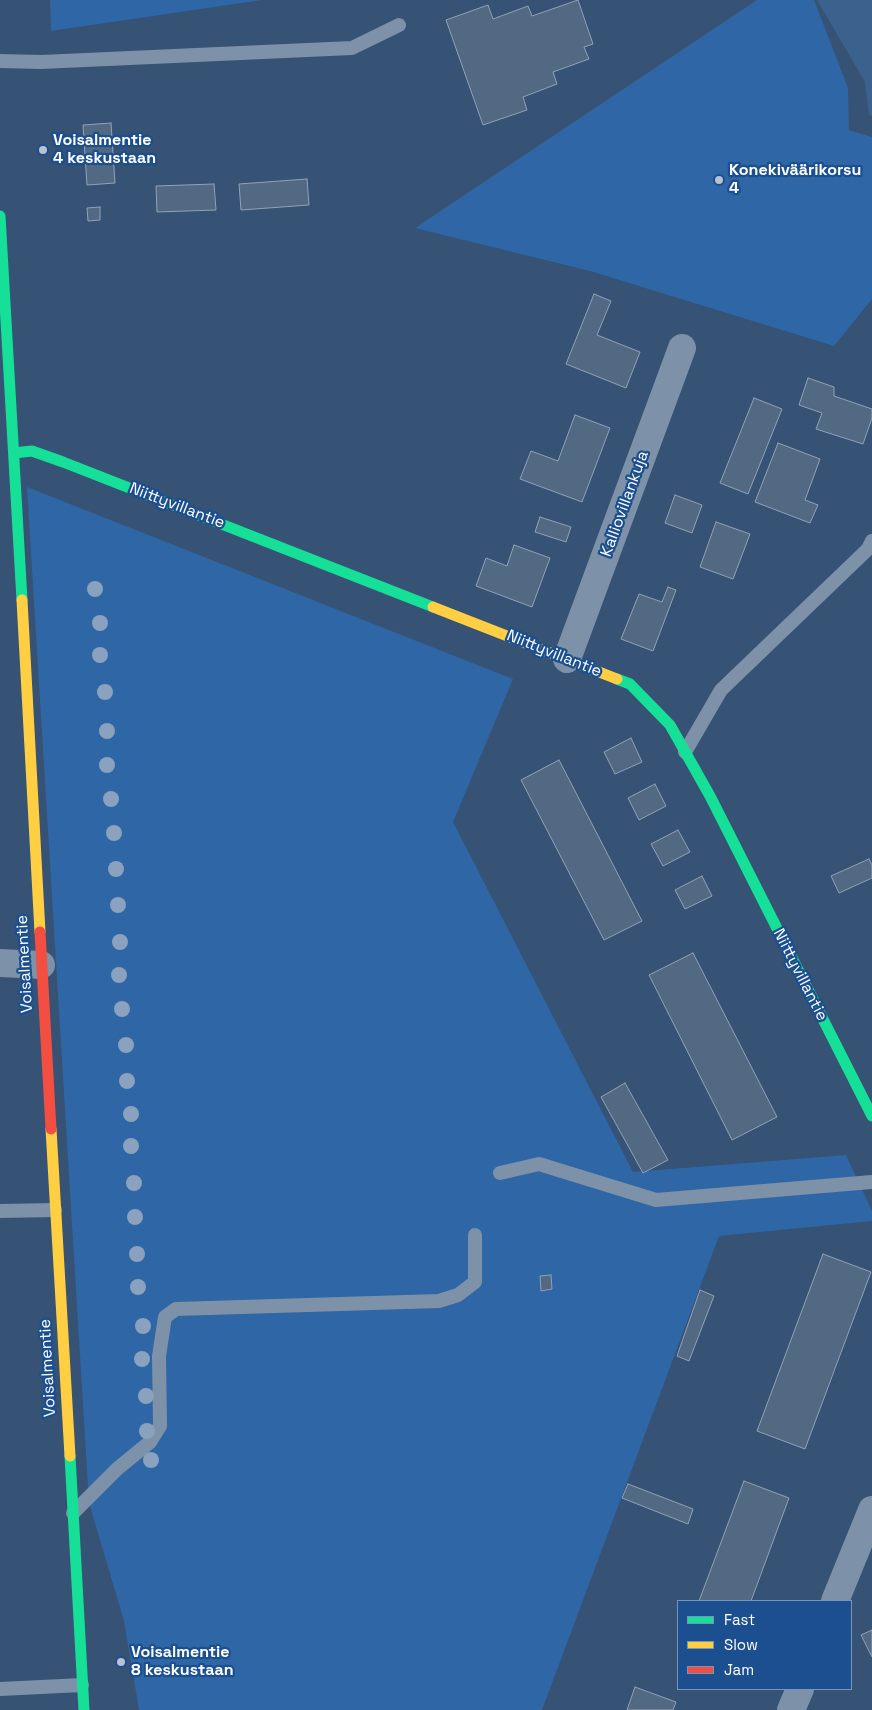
<!DOCTYPE html>
<html>
<head>
<meta charset="utf-8">
<style>
	body { margin:0 }
	#map { position:relative; width:872px; height:1710px; overflow:hidden; background:#365274; font-family:"Space Grotesk",sans-serif }
	canvas { display:block }
	.legend { position:absolute; left:677px; top:1600px; width:175px; height:90px; box-sizing:border-box; background:#1b4f8f; border:1px solid #7695bc; margin:0; padding:6px 9px; list-style:none; font-size:15px; color:#fff }
	.legend li { display:flex; align-items:center; gap:10px; height:25px }
	.legend b { width:25px; border:1px solid #7695bc }
</style>
</head>
<body>
<div id="map">
<canvas width="872" height="1710"></canvas>
<ul class="legend">
<li><b style="height:6px;background:#16e098"></b>Fast</li>
<li><b style="height:6px;background:#ffcf43"></b>Slow</li>
<li><b style="height:6px;background:#f24e42"></b>Jam</li>
</ul>
</div>
<script>
const c = document.querySelector('canvas').getContext('2d');
c.lineJoin = 'round';
function fill(path, color) { c.fillStyle = color; c.fill(path, 'evenodd'); }
const poly = rows => new Path2D(rows.map(r => 'M' + r).join(''));
function trace(path, color, width, dash) { c.strokeStyle = color; c.lineWidth = width; c.lineCap = dash ? 'butt' : 'round'; c.setLineDash(dash || []); c.stroke(path); }
function write(font, color, halo, rows, align = 'center') {
  c.font = font + ' "Space Grotesk",sans-serif'; c.lineWidth = 4.5; c.setLineDash([]); c.textBaseline = 'middle'; c.strokeStyle = halo; c.fillStyle = color; for (const [text, x, y, turn = 0] of rows) {
    c.save(); c.translate(x, y); c.rotate((+turn || 0) * Math.PI / 180); c.textAlign = isNaN(turn) ? turn : align; if (halo) c.strokeText(text, 0, 0); c.fillText(text, 0, 0); c.restore();
  }
}
const green = poly([
	[50,0,262,0,51,31],
	[757,0,814,0,848,88,849,130,872,137,872,299,834,346,590,271,415,228],
	[27,487,513,679,453,822,633,1172,846,1155,872,1211,872,1221,719,1236,542,1710,139,1710,124,1621,89,1503]
]);
const water = poly([
	[817,0,872,0,872,116,869,115,865,82]
]);
const building = poly([
	[578,0,593,44,584,47,589,59,553,72,557,84,523,97,527,110,483,125,446,20,488,5,493,19,528,6,532,16,578,0],
	[111,123,115,183,87,185,83,125,111,123],
	[307,179,309,205,241,210,239,184,307,179],
	[214,184,216,210,157,212,156,186,214,184],
	[100,207,100,220,88,221,87,208,100,207],
	[594,294,611,301,597,335,640,352,626,388,566,364,594,294],
	[808,378,834,387,834,396,872,409,872,418,863,444,816,429,822,413,799,405,808,378],
	[754,398,782,409,748,494,720,483,754,398],
	[575,415,610,428,582,502,520,479,531,451,558,461,575,415],
	[778,443,820,459,805,500,818,505,810,523,755,502,778,443],
	[675,495,702,505,692,533,665,523,675,495],
	[540,517,571,527,566,542,535,532,540,517],
	[716,522,750,534,733,579,700,567,716,522],
	[514,545,550,558,532,607,476,586,486,558,507,566,514,545],
	[668,587,676,590,653,651,621,639,639,594,662,602,668,587],
	[631,738,642,762,615,774,604,752,631,738],
	[559,760,642,921,604,940,521,780,559,760],
	[655,784,666,806,639,820,628,798,655,784],
	[678,830,690,852,663,866,651,844,678,830],
	[869,859,872,865,872,878,839,893,831,876,869,859],
	[702,876,712,896,685,909,675,890,702,876],
	[693,953,777,1117,732,1140,649,975,693,953],
	[625,1083,668,1160,643,1173,601,1097,625,1083],
	[823,1254,871,1272,805,1449,757,1431,823,1254],
	[551,1275,552,1289,541,1291,540,1276,551,1275],
	[700,1290,714,1296,689,1361,677,1356,700,1290],
	[744,1481,789,1498,751,1601,699,1601,744,1481],
	[628,1484,693,1509,688,1524,622,1498,628,1484],
	[872,1630,872,1657,861,1635,872,1630],
	[635,1687,676,1702,673,1710,627,1710,635,1687]
]);
const lane = poly([
	[0,61,41,62,352,48,399,25],
	[685,752,721,690,868,549,872,541],
	[500,1173,539,1164,656,1200,872,1182],
	[0,1211,55,1210],
	[73,1513,117,1469,150,1442,160,1426,159,1356,165,1317,176,1309,439,1301,458,1295,475,1282,475,1235],
	[0,1689,82,1685]
]);
const street = poly([
	[567,659,682,348],
	[0,963,41,965],
	[835,1601,872,1510],
	[791,1710,800,1689]
]);
const fast = poly([
	[0,216,22,600],
	[14,453,32,451,63,462,433,607],
	[617,679,630,684,670,725,710,796,872,1116],
	[70,1456,84,1710]
]);
const slow = poly([
	[22,600,40,932],
	[433,607,617,679],
	[51,1129,70,1456]
]);
const jam = poly([
	[40,932,51,1129]
]);
const trees = [
	[95,589],
	[100,623],
	[100,655],
	[105,692],
	[107,731],
	[107,765],
	[111,799],
	[114,833],
	[116,869],
	[118,905],
	[120,942],
	[119,975],
	[122,1009],
	[126,1045],
	[127,1081],
	[131,1114],
	[131,1146],
	[134,1183],
	[135,1217],
	[137,1254],
	[138,1287],
	[143,1326],
	[142,1359],
	[146,1396],
	[147,1431],
	[151,1460]
];
const markers = [
	[43,150,5,"#b9c2ce"],
	[719,180,5,"#b9c2ce"],
	[121,1662,5,"#b9c2ce"]
];
const poiNames = [
	["Voisalmentie",53,141],
	["4 keskustaan",53,159],
	["Konekiväärikorsu",729,171],
	["4",729,189],
	["Voisalmentie",131,1653],
	["8 keskustaan",131,1671]
];
const streetNames = [
	["Kalliovillankuja",625,504,-70],
	["Niittyvillantie",177,506,21],
	["Niittyvillantie",554,654,22],
	["Voisalmentie",25,964,-93],
	["Niittyvillantie",800,975,63],
	["Voisalmentie",48,1368,-93]
];
fill(green, '#2f66a5');
fill(water, '#3b618d');
fill(building, '#526984');
trace(building, '#92a2b6', 1);
trace(lane, '#7d92a8', 14);
trace(street, '#7d92a8', 28);
trace(fast, '#16e098', 11);
trace(slow, '#ffcf43', 11);
trace(jam, '#f24e42', 11);
c.fillStyle = '#8aa2be';
for (const [x, y] of trees) { c.beginPath(); c.arc(x, y, 8, 0, 2 * Math.PI); c.fill(); }
for (const [x, y, r, color] of markers) { const dot = new Path2D(); dot.arc(x, y, r, 0, 2 * Math.PI); c.fillStyle = color; c.fill(dot); trace(dot, '#1b4f8f', 2); }
write('bold 16px', '#fff', '#1b4f8f', poiNames, 'left');
write('16px', '#fff', '#1b4f8f', streetNames);
</script>
</body>
</html>
